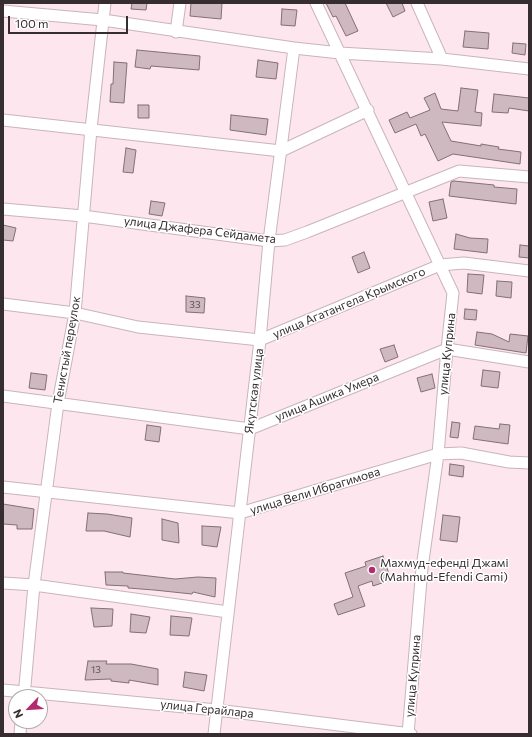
<!DOCTYPE html>
<html>
<head>
<meta charset="utf-8">
<style>
	body { margin:0 }
	#map { position:relative; width:532px; height:737px; overflow:hidden; background:#fde6ee; font-family:Commissioner,sans-serif }
	canvas { display:block }
	.frame { position:absolute; inset:0; border:4px solid #352d30; pointer-events:none }
	.north { position:absolute; left:8px; top:689px; width:40px; height:40px; box-sizing:border-box; background:#fff; border:1px solid #aeabac; border-radius:50%; rotate:245deg; font-size:11px; font-weight:700; line-height:16px; text-align:center; color:#352d30 }
	.north::after { content:''; display:block; margin:auto; width:14px; height:18px; background:#b22c71; clip-path:polygon(50% 0,100% 100%,50% 72%,0 100%) }
	.scale { position:absolute; left:8px; top:16px; width:120px; height:18px; box-sizing:border-box; border:2px solid #352d30; border-top:0; padding-left:5px; font-size:12px; line-height:14px; white-space:nowrap; color:#352d30; -webkit-text-stroke:3px #fff; paint-order:stroke }
</style>
</head>
<body>
<div id="map">
<canvas width="532" height="737"></canvas>
<div class="frame"></div>
<div class="north">N</div>
<div class="scale">100 m</div>
</div>
<script>
const c = document.querySelector('canvas').getContext('2d');
c.lineJoin = 'round';
function fill(path, color) { c.fillStyle = color; c.fill(path, 'evenodd'); }
const poly = rows => new Path2D(rows.map(r => 'M' + r).join(''));
function trace(path, color, width, dash) { c.strokeStyle = color; c.lineWidth = width; c.lineCap = dash ? 'butt' : 'round'; c.setLineDash(dash || []); c.stroke(path); }
function write(font, color, halo, rows, align = 'center') {
  c.font = font + ' Commissioner,sans-serif'; c.lineWidth = 3; c.setLineDash([]); c.textBaseline = 'middle'; c.strokeStyle = halo; c.fillStyle = color; for (const [text, x, y, turn = 0] of rows) {
    c.save(); c.translate(x, y); c.rotate((+turn || 0) * Math.PI / 180); c.textAlign = isNaN(turn) ? turn : align; if (halo) c.strokeText(text, 0, 0); c.fillText(text, 0, 0); c.restore();
  }
}
const building = poly([
	[132,3,147,3,146,10,131,9,132,3],
	[191,3,222,3,221,19,190,16,191,3],
	[326,3,345,3,358,31,346,36,336,16,333,17,326,3],
	[386,3,402,3,405,11,393,17,386,3],
	[282,9,297,10,295,26,281,25,282,9],
	[465,31,489,33,488,49,463,47,465,31],
	[513,43,526,44,525,55,512,53,513,43],
	[137,50,200,56,199,70,151,66,150,69,135,67,137,50],
	[258,60,278,63,276,79,256,77,258,60],
	[114,62,127,63,124,103,110,102,111,84,113,84,114,62],
	[461,88,478,90,475,112,482,113,481,126,442,122,451,141,481,146,481,144,499,147,498,149,521,152,520,164,453,154,438,161,425,134,421,136,416,124,395,133,389,120,407,112,410,118,430,110,424,98,435,93,441,109,458,111,461,88],
	[494,94,529,98,529,111,509,108,508,113,492,112,494,94],
	[138,105,149,105,149,118,138,118,138,105],
	[231,115,268,119,266,135,230,130,231,115],
	[126,148,136,150,133,173,123,172,126,148],
	[454,181,494,185,494,187,517,189,516,204,449,196,451,182,454,181],
	[443,199,447,218,433,221,429,202,443,199],
	[151,201,165,203,162,216,149,214,151,201],
	[3,225,16,228,13,241,3,240,3,225],
	[456,234,470,238,488,239,487,253,454,249,456,234],
	[520,245,529,246,529,258,519,257,520,245],
	[364,252,370,268,358,273,352,257,364,252],
	[468,274,484,275,482,294,467,292,468,274],
	[497,281,512,282,511,298,496,296,497,281],
	[186,296,205,298,204,313,186,312,186,296],
	[465,309,477,310,476,320,464,319,465,309],
	[477,332,492,334,509,342,510,334,528,336,526,353,475,345,477,332],
	[394,345,398,357,385,362,380,349,394,345],
	[483,370,500,372,498,388,481,386,483,370],
	[31,373,47,375,45,390,29,388,31,373],
	[432,374,435,388,421,392,417,378,432,374],
	[452,422,460,423,458,438,450,437,452,422],
	[500,424,510,425,508,444,473,439,475,426,499,429,500,424],
	[147,425,161,427,159,442,145,440,147,425],
	[450,464,464,466,463,477,449,475,450,464],
	[3,504,34,509,32,529,17,529,17,525,3,524,3,504],
	[88,513,107,514,132,518,130,537,104,531,86,531,88,513],
	[443,515,460,517,457,542,440,540,443,515],
	[162,519,178,523,179,543,162,540,162,519],
	[202,526,221,527,217,547,202,545,202,526],
	[383,556,391,580,373,586,372,581,358,586,365,606,338,615,334,604,353,597,345,573,366,566,365,562,383,556],
	[105,572,123,572,123,573,175,579,198,577,216,578,215,597,193,592,192,594,154,590,128,588,128,586,106,585,105,572],
	[91,608,113,609,112,626,94,627,91,608],
	[131,614,150,617,146,633,130,632,131,614],
	[171,616,192,618,189,636,170,635,171,616],
	[88,661,107,661,106,664,131,664,158,669,158,685,129,680,129,683,111,681,111,679,85,680,88,661],
	[185,672,207,675,204,691,183,687,185,672]
]);
const minor = poly([
	[316,3,453,293,447,349,438,454,422,568,408,734],
	[417,3,442,59],
	[3,11,103,20,294,48,340,53,442,59,529,69],
	[176,32,180,3],
	[3,120,281,151,368,110],
	[3,209,83,216,269,241,285,240,307,232,459,171,529,177],
	[3,304,75,313,138,327,260,340,440,265,464,263,529,271],
	[3,396,250,429,447,349,529,362],
	[3,487,240,513,438,454,461,453,509,462,529,463],
	[3,583,34,585,228,612],
	[3,690,217,710,411,734],
	[24,697,34,585,58,403,75,313,91,129,105,3],
	[20,734,21,721],
	[214,734,260,340,269,241,294,48]
]);
const markers = [
	[372,570,4,"#b22c71"]
];
const numberNames = [
	["33",195,305],
	["13",96,670]
];
const streetNames = [
	["улица Джафера Сейдамета",200,230,7],
	["улица Агатангела Крымского",349,303,-23],
	["Тенистый переулок",67,350,-80],
	["улица Куприна",447,354,-84],
	["Якутская улица",254,391,-83],
	["улица Ашика Умера",327,397,-22],
	["улица Вели Ибрагимова",315,491,-17],
	["улица Куприна",413,676,-85],
	["улица Герайлара",207,709,6]
];
const poiNames = [
	["Махмуд-ефенді Джамі",380,563],
	["(Mahmud-Efendi Cami)",380,577]
];
fill(building, '#cfb9c1');
trace(building, '#836f76', 1);
trace(minor, '#cab4bc', 13);
trace(minor, '#fff', 11);
for (const [x, y, r, color] of markers) { const dot = new Path2D(); dot.arc(x, y, r, 0, 2 * Math.PI); c.fillStyle = color; c.fill(dot); trace(dot, '#fff', 1.5); }
write('10px', '#5c5054', null, numberNames);
write('12px', '#352d30', '#fff', streetNames);
write('12px', '#352d30', '#fff', poiNames, 'left');
</script>
</body>
</html>
